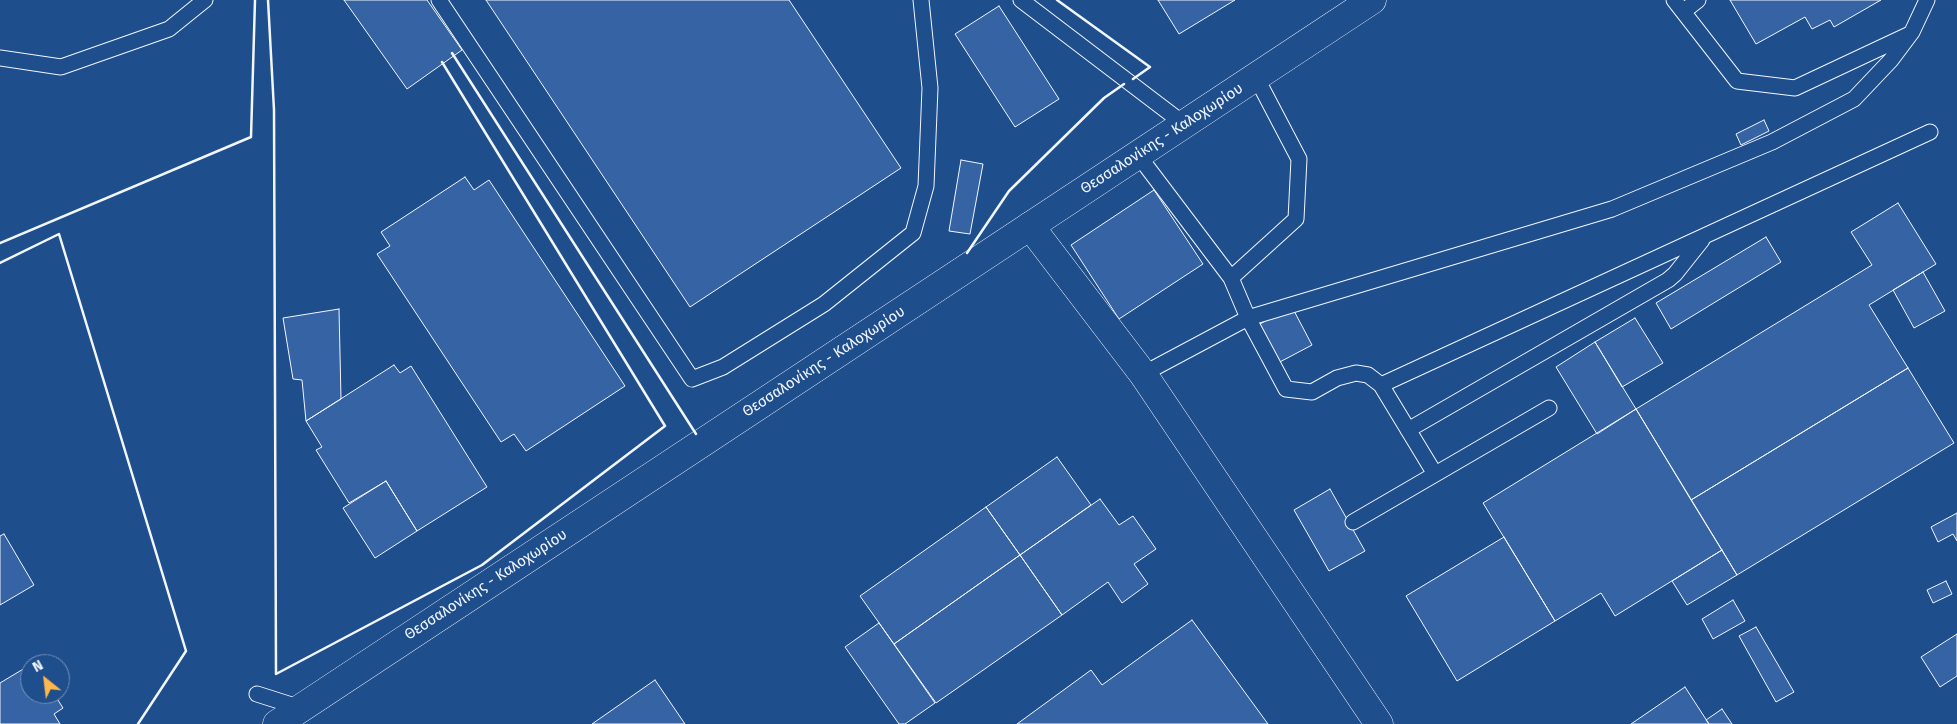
<!DOCTYPE html>
<html>
<head>
<meta charset="utf-8">
<style>
	body { margin:0 }
	#map { position:relative; width:1957px; height:724px; overflow:hidden; background:#1f4e8c; font-family:"Fira Sans",sans-serif }
	canvas { display:block }
	.north { position:absolute; left:20px; top:654px; width:50px; height:50px; box-sizing:border-box; background:#1f4e8c; border:1px solid #7391ba; border-radius:50%; rotate:331deg; font-size:14px; font-weight:700; line-height:20px; text-align:center; color:#f2f6ff }
	.north::after { content:''; display:block; margin:auto; width:18px; height:22px; background:#ffb74d; clip-path:polygon(50% 0,100% 100%,50% 72%,0 100%) }
</style>
</head>
<body>
<div id="map">
<canvas width="1957" height="724"></canvas>
<div class="north">N</div>
</div>
<script>
const c = document.querySelector('canvas').getContext('2d');
c.lineJoin = 'round';
function fill(path, color) { c.fillStyle = color; c.fill(path, 'evenodd'); }
const poly = rows => new Path2D(rows.map(r => 'M' + r).join(''));
function trace(path, color, width, dash) { c.strokeStyle = color; c.lineWidth = width; c.lineCap = dash ? 'butt' : 'round'; c.setLineDash(dash || []); c.stroke(path); }
function write(font, color, halo, rows, align = 'center') {
  c.font = font + ' "Fira Sans",sans-serif'; c.lineWidth = 4; c.setLineDash([]); c.textBaseline = 'middle'; c.strokeStyle = halo; c.fillStyle = color; for (const [text, x, y, turn = 0] of rows) {
    c.save(); c.translate(x, y); c.rotate((+turn || 0) * Math.PI / 180); c.textAlign = isNaN(turn) ? turn : align; if (halo) c.strokeText(text, 0, 0); c.fillText(text, 0, 0); c.restore();
  }
}
const building = poly([
	[344,0,427,0,462,50,407,89,344,0],
	[486,0,789,0,901,168,690,307,486,0],
	[1158,0,1235,0,1179,34,1158,0],
	[1730,0,1881,0,1834,27,1830,20,1812,29,1805,17,1756,44,1730,0],
	[999,6,1059,99,1015,127,955,34,999,6],
	[1764,120,1769,131,1741,145,1736,134,1764,120],
	[961,160,983,164,970,234,949,231,961,160],
	[465,177,474,190,489,180,625,386,526,451,514,434,501,442,377,254,390,246,381,232,465,177],
	[1154,190,1203,264,1119,319,1071,245,1154,190],
	[1898,203,1936,264,1869,305,1908,368,1691,500,1636,409,1872,265,1851,232,1898,203],
	[1766,237,1781,262,1671,329,1656,303,1766,237],
	[1923,272,1945,311,1914,328,1893,290,1923,272],
	[1292,307,1312,345,1276,364,1256,326,1292,307],
	[339,309,341,399,306,421,302,380,293,379,283,318,339,309],
	[1635,318,1663,363,1622,387,1595,342,1635,318],
	[1595,342,1636,409,1597,434,1556,367,1595,342],
	[394,365,400,373,411,366,487,487,417,531,386,481,349,503,316,450,322,447,306,421,394,365],
	[1908,368,1954,443,1737,575,1691,500,1908,368],
	[1636,409,1722,550,1615,616,1601,593,1555,621,1483,503,1636,409],
	[1057,457,1091,505,1020,555,986,507,1057,457],
	[386,481,417,531,375,558,343,508,386,481],
	[1330,489,1365,551,1329,571,1294,510,1330,489],
	[1100,499,1119,525,1133,516,1156,549,1134,564,1148,584,1122,603,1108,582,1062,615,1020,555,1100,499],
	[986,507,1020,555,894,644,860,596,986,507],
	[1957,513,1957,541,1953,534,1938,542,1931,527,1957,513],
	[4,534,34,585,0,605,0,536,4,534],
	[1504,537,1555,621,1457,681,1406,596,1504,537],
	[1722,550,1737,575,1687,605,1672,581,1722,550],
	[1020,555,1062,615,936,703,894,644,1020,555],
	[1946,581,1952,594,1933,603,1927,590,1946,581],
	[1733,600,1745,621,1713,639,1702,619,1733,600],
	[1192,620,1268,724,1017,724,1091,670,1102,685,1192,620],
	[879,623,935,703,905,724,899,724,845,647,879,623],
	[1756,627,1794,692,1776,702,1739,636,1756,627],
	[1957,634,1957,676,1940,687,1921,657,1957,634],
	[30,665,30,694,54,694,63,708,54,714,60,724,0,724,0,683,30,665],
	[655,680,685,724,592,724,655,680],
	[1685,687,1709,724,1631,724,1685,687],
	[1722,709,1732,724,1709,724,1706,720,1722,709]
]);
const lane = poly([
	[439,0,692,379,723,367,824,304,913,233,926,186,930,88,921,0],
	[1021,0,1184,124],
	[1674,0,1737,81,1795,88,1910,34],
	[1684,11,1698,0],
	[0,58,61,67,169,29,205,0],
	[1138,155,1231,278,1248,318,1286,389,1312,392,1337,378,1356,373,1368,375,1381,385,1435,474],
	[1231,278,1296,219,1299,159,1256,77],
	[1143,374,1248,318,1612,209,1772,142,1854,99,1891,60,1912,32,1927,0],
	[1381,385,1930,132],
	[1408,430,1668,280,1675,274,1702,240],
	[1353,522,1549,408],
	[257,694,301,708]
]);
const street = poly([
	[1030,226,1143,374,1379,724]
]);
const secondary = poly([
	[277,724,1372,0]
]);
const wall = poly([
	[268,0,274,110,276,674,482,565,665,426,442,62],
	[1057,0,1150,67,1133,79],
	[452,53,696,434],
	[0,243,251,137,255,0],
	[967,253,1009,191,1104,98,1124,84],
	[0,263,59,234,186,651,138,724]
]);
const streetNames = [
	["Θεσσαλονίκης - Καλοχωρίου",1162,139,-33],
	["Θεσσαλονίκης - Καλοχωρίου",824,362,-33],
	["Θεσσαλονίκης - Καλοχωρίου",486,585,-33]
];
fill(building, '#3563a3');
trace(building, '#f2f6ff', 1);
trace(lane, '#f2f6ff', 17);
trace(street, '#f2f6ff', 29);
trace(secondary, '#f2f6ff', 29);
trace(lane, '#1f4e8c', 15);
trace(street, '#1f4e8c', 28);
trace(secondary, '#1f4e8c', 28);
trace(wall, '#f2f6ff', 2.5);
write('15px', '#f2f6ff', '#1f4e8c', streetNames);
</script>
</body>
</html>
